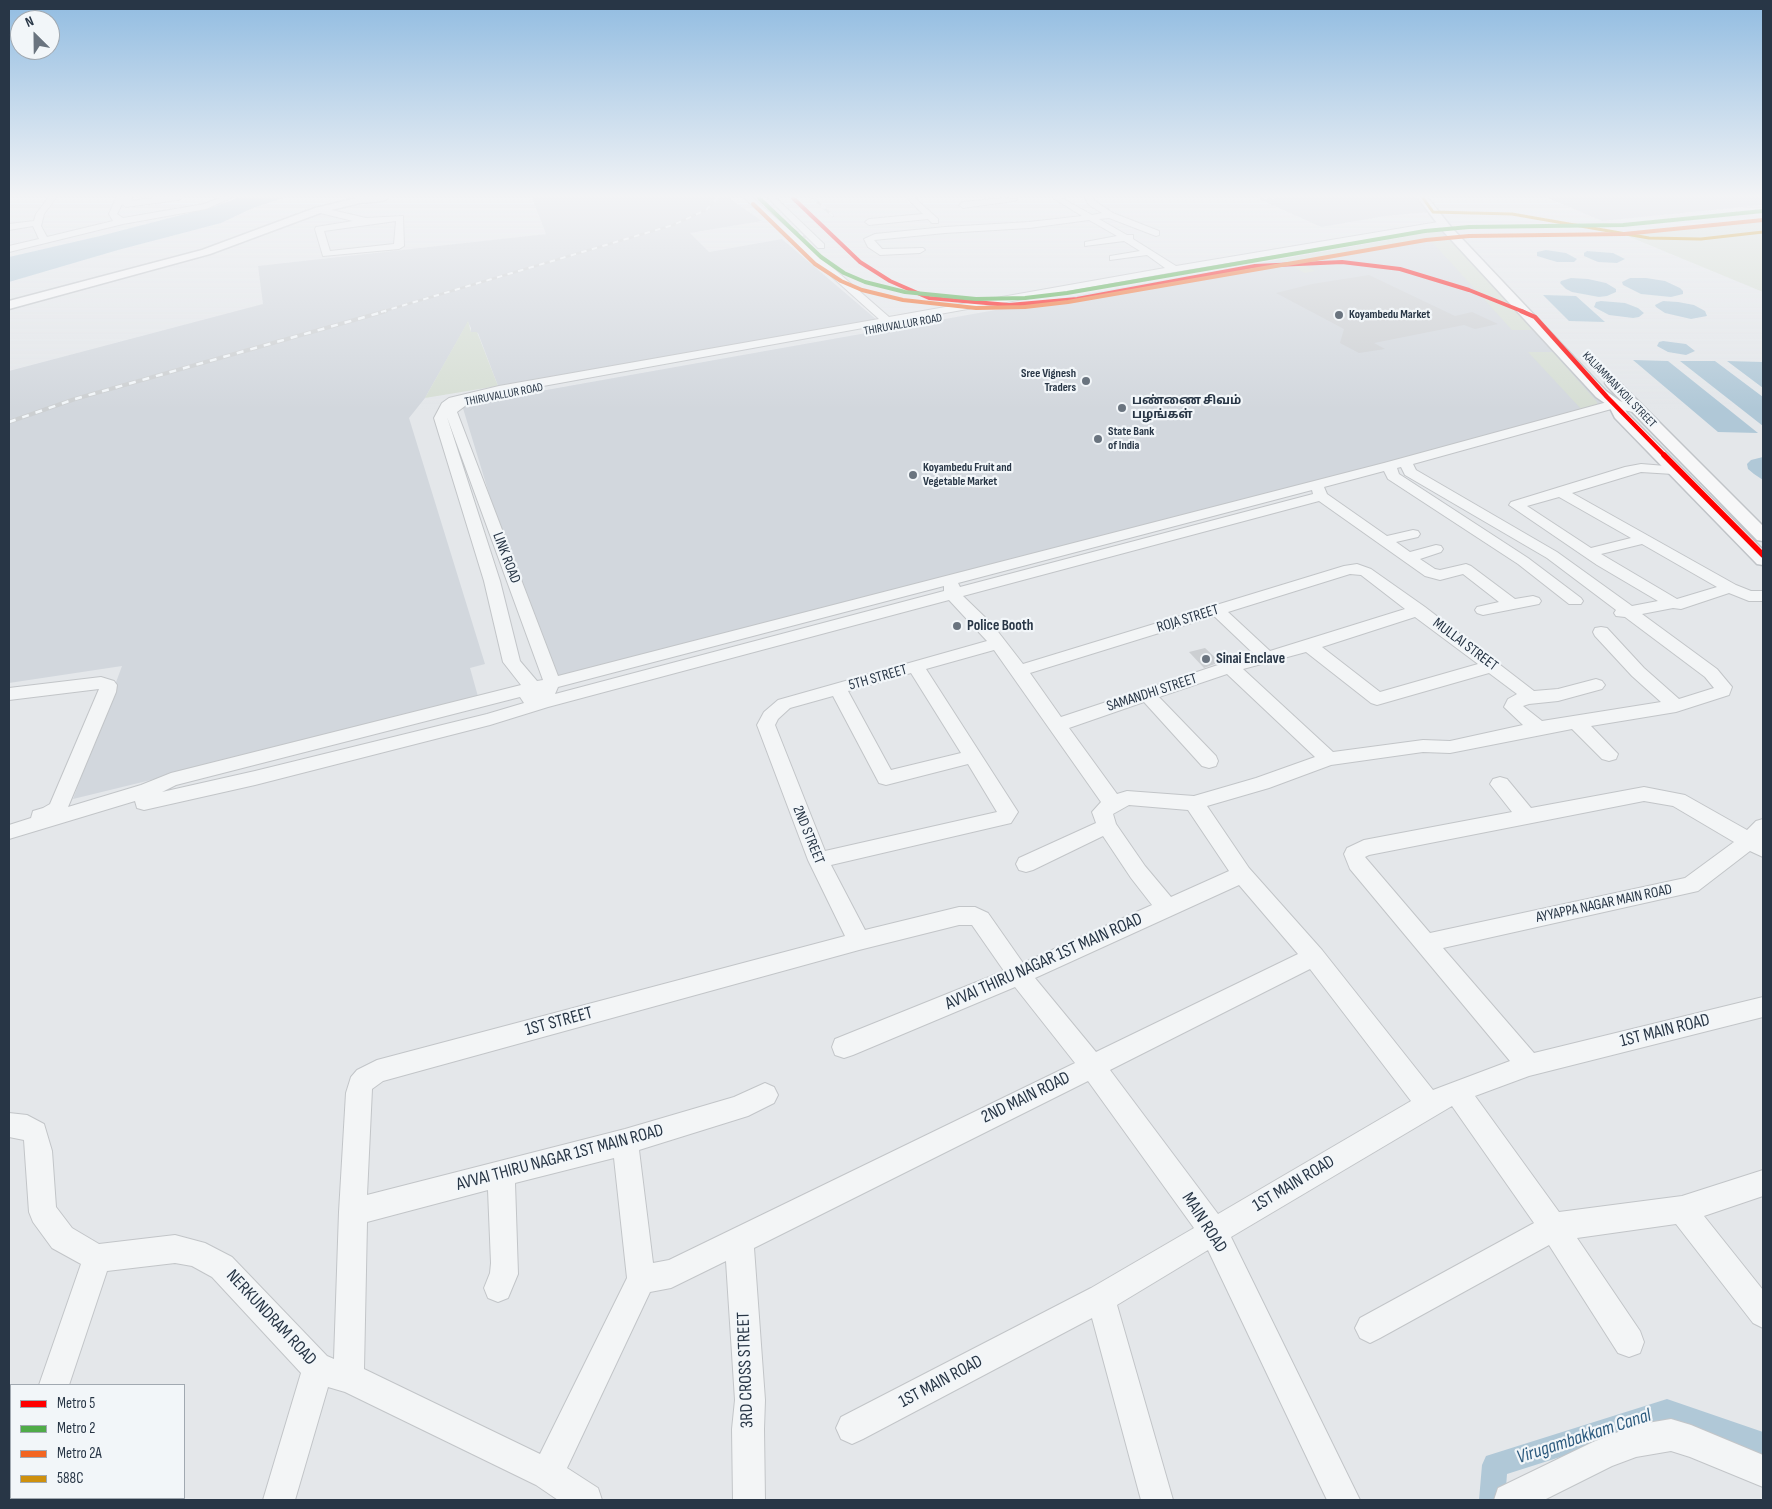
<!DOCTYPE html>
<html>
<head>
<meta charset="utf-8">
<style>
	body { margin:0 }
	#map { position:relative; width:1772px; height:1509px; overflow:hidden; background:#e4e7ea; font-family:"Sofia Sans Condensed",sans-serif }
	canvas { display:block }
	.frame { position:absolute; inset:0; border:10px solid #283646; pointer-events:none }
	.legend { position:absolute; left:10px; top:1384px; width:175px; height:115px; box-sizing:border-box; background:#f2f6f9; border:1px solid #a1a9b1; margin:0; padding:6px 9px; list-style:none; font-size:15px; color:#283646 }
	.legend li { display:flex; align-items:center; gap:10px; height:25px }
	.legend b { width:25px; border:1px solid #a1a9b1 }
	.north { position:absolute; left:10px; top:10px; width:50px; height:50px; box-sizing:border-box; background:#f2f6f9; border:1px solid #a1a9b1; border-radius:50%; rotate:337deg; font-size:14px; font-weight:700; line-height:20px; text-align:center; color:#283646 }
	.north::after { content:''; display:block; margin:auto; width:18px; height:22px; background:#6a747f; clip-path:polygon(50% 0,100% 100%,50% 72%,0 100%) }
</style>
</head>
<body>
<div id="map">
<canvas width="1772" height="1509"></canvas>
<div class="frame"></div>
<ul class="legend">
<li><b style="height:6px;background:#f00"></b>Metro 5</li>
<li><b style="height:6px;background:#4fab48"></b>Metro 2</li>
<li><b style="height:6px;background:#f26522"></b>Metro 2A</li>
<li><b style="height:6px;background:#ce900e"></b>588C</li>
</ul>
<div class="north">N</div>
</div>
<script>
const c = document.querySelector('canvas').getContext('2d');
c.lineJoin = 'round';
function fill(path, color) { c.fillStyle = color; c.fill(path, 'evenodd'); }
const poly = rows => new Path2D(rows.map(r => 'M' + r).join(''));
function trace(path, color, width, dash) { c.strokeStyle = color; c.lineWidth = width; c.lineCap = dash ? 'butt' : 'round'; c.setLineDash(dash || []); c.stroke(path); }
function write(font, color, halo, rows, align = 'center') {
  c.font = font + ' "Sofia Sans Condensed","Noto Sans Tamil",sans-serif'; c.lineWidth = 4.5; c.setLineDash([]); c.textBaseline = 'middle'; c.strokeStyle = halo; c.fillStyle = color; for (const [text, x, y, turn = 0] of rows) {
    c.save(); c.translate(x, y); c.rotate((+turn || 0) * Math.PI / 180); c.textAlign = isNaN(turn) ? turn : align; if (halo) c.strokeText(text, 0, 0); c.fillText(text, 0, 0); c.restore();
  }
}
const built = poly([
	[532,198,729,198,762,221,690,233,709,252,782,239,877,320,498,386,478,333,471,332,471,328,468,322,425,398,409,418,485,664,470,668,479,700,73,799,122,666,9,683,9,371,263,304,258,266,546,234],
	[1278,198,1420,198,1430,212,1386,216,1321,227,1259,199],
	[1548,198,1763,198,1763,205,1602,221],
	[1439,231,1448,233,1607,408,549,681,518,589,462,405]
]);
const green = poly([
	[1763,220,1763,292,1625,235],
	[1435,231,1445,236,1535,317,1534,330,1512,330,1433,243,1422,240,1358,252,1348,248],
	[1341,249,1351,254,1300,263,1315,271,1305,273,1279,260],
	[468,321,471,332,477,332,498,386,425,398],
	[1528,352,1553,352,1597,402,1598,406,1583,411]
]);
const water = poly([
	[238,198,283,198,253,208,221,223,118,250,9,282,9,257,100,236,216,206],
	[1546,250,1566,253,1577,259,1574,262,1557,262,1537,256,1537,252],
	[1587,251,1613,253,1625,259,1617,263,1598,262,1584,256,1584,253],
	[1571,278,1588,279,1606,283,1616,289,1616,292,1607,296,1599,297,1572,292,1566,289,1560,283,1561,281],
	[1630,278,1646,278,1665,281,1680,288,1683,291,1683,294,1671,297,1641,294,1623,285,1622,282],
	[1543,295,1576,296,1605,322,1569,321],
	[1601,301,1625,303,1638,308,1644,313,1639,317,1633,318,1609,315,1594,307,1596,302],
	[1663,301,1678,302,1694,305,1705,311,1707,316,1691,319,1665,313,1656,307,1655,305],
	[1663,341,1686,344,1695,351,1686,355,1668,352,1657,346,1659,342],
	[1633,360,1668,361,1758,433,1718,432],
	[1680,361,1715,361,1763,397,1763,426],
	[1727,361,1763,362,1763,388],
	[1763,457,1763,480,1754,474,1748,469,1747,464,1751,460]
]);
const canal = poly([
	[1667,1399,1763,1432,1763,1458,1667,1423,1507,1474,1505,1500,1479,1500,1482,1465,1486,1456,1667,1399]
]);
const building = poly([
	[1369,275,1455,316,1472,312,1498,324,1475,329,1464,325,1374,343,1385,349,1359,353,1340,343,1344,329,1276,293,1312,284],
	[1205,648,1220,662,1204,668,1189,652]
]);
const minor = poly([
	[48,198,56,198,44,214,41,226,47,237,113,221,109,214,116,198,132,198,131,201,153,198,182,198,178,200,126,207,122,204,123,202,117,214,123,218,204,204,220,198,231,198,206,209,123,224,9,252,9,246,39,239,33,226,9,230,9,224,34,221,36,214,48,198],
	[744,198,753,198,889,317,1165,268,1147,255,1110,260,1110,256,1140,251,1124,241,1085,246,1085,242,1117,236,1089,220,1029,228,945,233,874,240,882,249,923,248,925,250,920,253,880,255,868,247,864,239,875,234,945,227,1029,222,1082,216,1053,198,1062,198,1092,215,1102,213,1089,205,1085,198,1093,198,1095,201,1113,213,1159,231,1159,235,1156,236,1109,218,1099,219,1127,235,1133,235,1133,239,1176,266,1444,221,1448,224,1444,227,1174,272,895,322,898,326,893,329,885,324,499,394,466,401,465,406,457,412,558,676,1384,463,1611,401,1615,400,1641,406,1643,409,1637,413,1615,408,1413,464,1416,470,1557,552,1632,606,1658,601,1597,565,1509,505,1511,502,1625,467,1641,464,1678,467,1680,470,1673,474,1641,472,1572,493,1736,585,1751,591,1763,591,1763,601,1749,601,1729,593,1681,609,1673,608,1642,614,1717,669,1732,687,1729,695,1676,712,1591,726,1618,754,1616,759,1609,761,1602,759,1572,729,1450,753,1423,752,1331,765,1269,788,1207,806,1249,868,1322,950,1433,1090,1510,1061,1350,869,1344,854,1347,848,1364,840,1512,812,1490,784,1493,779,1500,777,1507,779,1531,808,1644,787,1685,795,1747,830,1756,821,1763,819,1763,857,1750,851,1698,891,1443,948,1534,1053,1763,997,1763,1017,1529,1076,1475,1096,1559,1212,1682,1196,1763,1170,1763,1196,1704,1216,1763,1290,1763,1328,1753,1323,1676,1224,1577,1238,1640,1331,1644,1342,1640,1353,1629,1357,1618,1353,1549,1245,1380,1338,1370,1343,1360,1338,1355,1328,1360,1318,1534,1223,1452,1106,1231,1237,1360,1500,1327,1500,1208,1250,1117,1305,1173,1500,1141,1500,1092,1318,863,1439,852,1444,841,1439,836,1428,841,1417,1091,1288,1194,1228,1088,1081,754,1248,765,1400,764,1429,765,1500,733,1500,732,1429,735,1400,726,1261,671,1288,650,1292,567,1468,598,1488,602,1500,558,1500,536,1485,345,1392,328,1387,295,1500,263,1500,301,1373,212,1277,192,1266,175,1263,107,1271,69,1385,39,1385,81,1264,52,1248,33,1222,29,1212,24,1140,9,1137,9,1113,27,1115,44,1124,52,1151,56,1207,72,1228,99,1244,175,1235,205,1243,232,1257,327,1356,334,1359,339,1212,346,1093,351,1077,357,1070,377,1060,845,936,808,860,757,725,764,712,778,700,987,641,949,600,548,707,490,725,255,785,144,810,137,808,135,801,9,839,9,825,31,818,33,811,43,808,50,804,99,689,9,700,9,688,101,677,114,681,117,685,116,692,68,807,141,785,171,773,521,685,503,662,484,581,434,418,442,403,449,398,499,386,879,319,744,198],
	[447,417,543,680,537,681,520,661,500,581,447,417],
	[1401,467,1405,475,1547,558,1616,610,1614,613,1616,616,1625,617,1705,677,1714,688,1679,699,1644,668,1607,628,1601,627,1595,628,1593,632,1595,636,1632,676,1661,702,1542,721,1523,706,1529,704,1558,701,1602,689,1605,685,1602,681,1596,679,1558,689,1534,691,1425,607,1371,569,1357,564,1344,566,1023,664,992,624,963,596,1319,501,1425,576,1440,580,1463,574,1499,602,1477,607,1475,610,1477,613,1483,615,1539,604,1541,601,1539,598,1533,596,1515,599,1471,566,1466,564,1440,570,1435,569,1420,559,1441,552,1443,549,1441,546,1436,545,1410,552,1396,542,1418,537,1420,534,1418,531,1413,530,1387,536,1327,494,1324,487,1384,471,1388,479,1518,564,1569,604,1581,604,1583,601,1581,598,1528,558,1399,474,1397,468,1401,467],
	[1312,490,1313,494,960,587,958,583,1312,490],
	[1559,497,1631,538,1591,548,1527,506,1559,497],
	[1642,544,1717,587,1677,599,1601,554,1642,544],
	[1350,574,1361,575,1405,609,1270,651,1228,612,1350,574],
	[944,586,944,591,555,694,558,687,944,586],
	[1214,616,1255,655,1224,663,1061,717,1030,673,1214,616],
	[1415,617,1478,664,1380,692,1322,647,1415,617],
	[994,650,1101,802,1092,812,1096,823,1019,858,1016,864,1019,870,1026,872,1033,870,1103,836,1131,878,1152,905,1023,963,988,913,975,907,959,907,865,930,831,865,1011,823,1018,812,926,669,994,650],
	[1306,652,1371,703,1377,705,1489,673,1517,694,1508,699,1504,707,1523,725,1450,741,1423,740,1333,752,1243,669,1306,652],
	[911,673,961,753,891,770,848,691,911,673],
	[1227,674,1315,757,1256,778,1194,796,1127,791,1117,794,1069,728,1144,702,1202,766,1209,768,1216,766,1218,761,1216,756,1159,697,1227,674],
	[833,696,879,783,886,785,968,764,997,812,825,851,775,725,778,719,790,708,833,696],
	[520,697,524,703,487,714,255,771,162,792,176,785,520,697],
	[1644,801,1673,806,1734,842,1685,878,1430,933,1365,857,1369,855,1644,801],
	[1129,805,1188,810,1229,871,1171,897,1145,866,1116,824,1113,814,1129,805],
	[1239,885,1298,954,1096,1052,1035,978,1239,885],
	[959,925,972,925,1004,971,835,1039,832,1047,835,1055,844,1058,853,1055,1015,987,1075,1063,669,1260,653,1263,639,1150,748,1116,774,1103,778,1095,774,1087,765,1083,734,1097,625,1129,367,1195,372,1089,383,1081,859,950,959,925],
	[1310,969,1411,1101,1218,1214,1110,1070,1310,969],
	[614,1158,627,1278,540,1454,364,1369,367,1222,488,1190,491,1263,490,1273,484,1288,488,1298,498,1302,508,1298,518,1274,515,1183,614,1158],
	[768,198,776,198,824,244,824,248,818,248,768,198],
	[907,198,915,198,938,219,938,223,932,223,928,219,869,225,865,222,869,219,923,214,907,198],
	[1004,198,1018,199,1014,201,963,208,959,205,963,202,1004,198],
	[319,207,366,218,403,216,404,246,399,249,323,256,315,229,316,227,353,221,316,212,316,208,319,207],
	[396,221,394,244,330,251,324,231,396,221],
	[1671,1419,1691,1425,1763,1455,1763,1487,1690,1457,1671,1451,1636,1457,1612,1466,1544,1500,1494,1500,1498,1488,1593,1442,1636,1425,1671,1419],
	[11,1484,11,1498,33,1498,32,1500,9,1500,9,1485,11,1484]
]);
const major = poly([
	[357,198,388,198,383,201,360,203,323,212,210,254,9,309,9,301,202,250,315,208,357,198],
	[1418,198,1428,198,1451,227,1606,391,1620,401,1627,413,1763,550,1763,565,1757,564,1615,418,1609,406,1596,397,1443,231,1418,198],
	[1612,379,1617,380,1763,526,1763,541,1757,540,1607,386,1605,383,1607,380,1612,379]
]);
const railFar1 = poly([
	[813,198,833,216],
	[789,227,805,237],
	[381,312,673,225,706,210,718,198]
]);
const rail = poly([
	[9,422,75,399,386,311]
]);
const bus1 = poly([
	[1423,198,1433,212,1512,214,1649,238,1701,239,1763,232]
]);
const metro1Far2 = poly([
	[793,198,860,262,890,281,929,298,1009,305,1077,299,1255,266,1342,262,1400,269,1469,290,1524,312]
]);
const metro1Far1 = poly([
	[1521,311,1535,317,1607,397,1665,456]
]);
const metro1 = poly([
	[1664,455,1763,555]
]);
const metro2 = poly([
	[759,198,821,257,844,273,865,282,905,292,976,299,1025,298,1067,293,1425,231,1469,227,1623,225,1763,211]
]);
const metro3 = poly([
	[753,204,815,264,841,281,862,290,903,300,976,308,1025,307,1068,302,1426,240,1469,236,1624,234,1763,220]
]);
const markers = [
	[1339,315,5,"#6a747f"],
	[1086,381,5,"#6a747f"],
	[1122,408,5,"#6a747f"],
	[1098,439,5,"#6a747f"],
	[913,475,5,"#6a747f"],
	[957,626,5,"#6a747f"],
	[1206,659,5,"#6a747f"]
];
const farPoinames = [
	["Koyambedu Market",1349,315],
	["Sree Vignesh",1076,374,"right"],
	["Traders",1076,388,"right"],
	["பண்ணை சிவம்",1132,401],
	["பழங்கள்",1132,415],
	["State Bank",1108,432],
	["of India",1108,446],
	["Koyambedu Fruit and",923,468],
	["Vegetable Market",923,482]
];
const farStreetnames = [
	["THIRUVALLUR ROAD",903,325,-10],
	["KALIAMMAN KOIL STREET",1619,390,46],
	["THIRUVALLUR ROAD",504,395,-11]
];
const streetNames = [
	["LINK ROAD",506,558,69],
	["ROJA STREET",1188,619,-17],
	["MULLAI STREET",1465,645,37],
	["5TH STREET",878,678,-16],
	["SAMANDHI STREET",1152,693,-18],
	["2ND STREET",808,835,68],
	["AYYAPPA NAGAR MAIN ROAD",1604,904,-12]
];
const poiNames = [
	["Police Booth",967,626],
	["Sinai Enclave",1216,659]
];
const nearStreetnames = [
	["AVVAI THIRU NAGAR 1ST MAIN ROAD",1044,962,-24],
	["1ST STREET",559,1022,-15],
	["1ST MAIN ROAD",1665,1031,-14],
	["2ND MAIN ROAD",1026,1098,-26],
	["AVVAI THIRU NAGAR 1ST MAIN ROAD",560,1158,-15],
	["1ST MAIN ROAD",1294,1184,-31],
	["MAIN ROAD",1204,1223,57],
	["NERKUNDRAM ROAD",271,1318,47],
	["3RD CROSS STREET",746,1370,-92],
	["1ST MAIN ROAD",941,1382,-28]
];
const nearWaternames = [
	["Virugambakkam Canal",1584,1437,-18]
];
fill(built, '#d2d7dd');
fill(green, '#d6ded4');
fill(water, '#b0c8d7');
fill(canal, '#b0c8d7');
fill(building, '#cccfd2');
trace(minor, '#c2c5c8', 2);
trace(major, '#c0c4c8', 3);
fill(minor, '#f3f5f6');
fill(major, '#f7f7f8');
trace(railFar1, '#cccfd1', 2.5);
trace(rail, '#cccfd1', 4);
trace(railFar1, '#f2f6f9', 2, [5.5]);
trace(rail, '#f2f6f9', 2.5, [7]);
trace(bus1, '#ce900e', 3);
trace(metro1Far2, '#f00', 4);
trace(metro1Far1, '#f00', 4.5);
trace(metro1, '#f00', 5.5);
trace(metro2, '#4fab48', 4);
trace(metro3, '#f26522', 4);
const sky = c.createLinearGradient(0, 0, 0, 409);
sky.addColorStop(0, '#91bce1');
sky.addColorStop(0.48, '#f3f4f6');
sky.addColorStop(1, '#f3f4f600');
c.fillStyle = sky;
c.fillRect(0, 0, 1772, 409);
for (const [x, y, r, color] of markers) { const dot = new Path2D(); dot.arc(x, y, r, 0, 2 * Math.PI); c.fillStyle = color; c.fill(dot); trace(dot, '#f2f6f9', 2); }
write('bold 12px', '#283646', '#f2f6f9', farPoinames, 'left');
write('12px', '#283646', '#f2f6f9', farStreetnames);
write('15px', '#283646', '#f2f6f9', streetNames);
write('bold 15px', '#283646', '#f2f6f9', poiNames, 'left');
write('18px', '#283646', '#f2f6f9', nearStreetnames);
write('italic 19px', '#2d5b7f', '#f2f6f9', nearWaternames);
</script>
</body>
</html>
